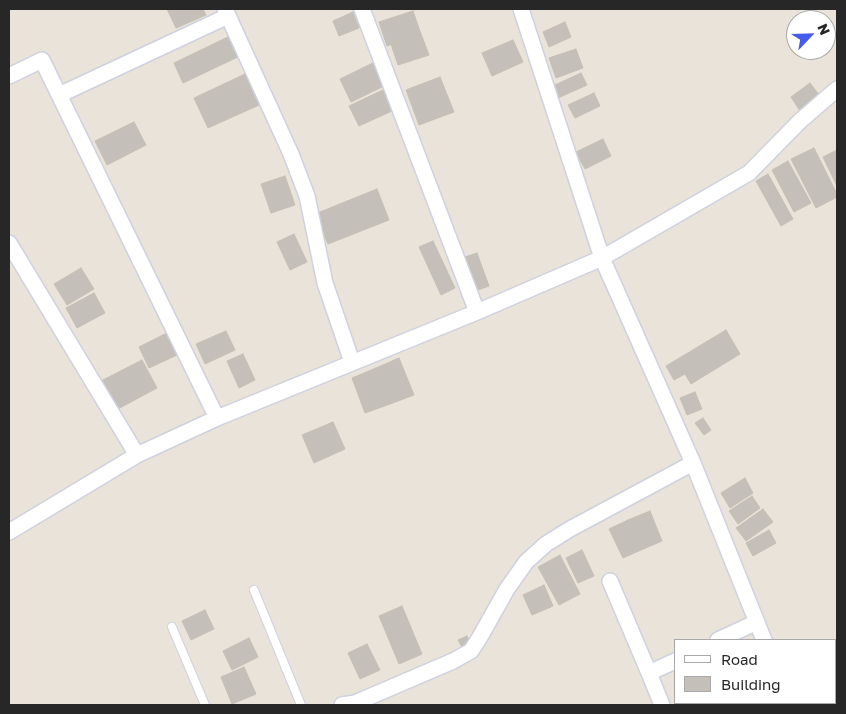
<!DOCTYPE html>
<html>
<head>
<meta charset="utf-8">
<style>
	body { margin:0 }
	#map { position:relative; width:846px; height:714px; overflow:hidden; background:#e9e3d9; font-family:"Golos Text",sans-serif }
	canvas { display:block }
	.frame { position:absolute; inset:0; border:10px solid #272727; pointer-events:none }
	.legend { position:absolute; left:674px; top:639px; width:162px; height:65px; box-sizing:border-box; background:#fff; border:1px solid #a9a9a9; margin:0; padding:6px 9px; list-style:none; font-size:15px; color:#272727 }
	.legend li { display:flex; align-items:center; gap:10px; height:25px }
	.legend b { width:25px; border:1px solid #a9a9a9 }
	.north { position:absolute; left:786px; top:10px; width:50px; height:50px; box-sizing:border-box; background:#fff; border:1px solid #a9a9a9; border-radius:50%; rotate:66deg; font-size:14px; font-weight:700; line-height:20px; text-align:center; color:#272727 }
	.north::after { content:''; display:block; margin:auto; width:18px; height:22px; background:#445beb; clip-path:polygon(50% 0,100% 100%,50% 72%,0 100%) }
</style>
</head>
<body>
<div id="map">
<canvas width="846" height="714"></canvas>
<div class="frame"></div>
<ul class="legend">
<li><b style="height:6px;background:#fff"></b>Road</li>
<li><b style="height:14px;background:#c4c0b9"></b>Building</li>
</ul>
<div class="north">N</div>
</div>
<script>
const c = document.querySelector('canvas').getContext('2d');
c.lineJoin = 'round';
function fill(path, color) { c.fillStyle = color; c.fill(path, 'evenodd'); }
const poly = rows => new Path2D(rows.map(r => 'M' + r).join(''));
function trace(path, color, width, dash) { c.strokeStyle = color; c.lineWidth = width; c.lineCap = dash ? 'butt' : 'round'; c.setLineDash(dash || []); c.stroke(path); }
const building = poly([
	[167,9,203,9,206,15,176,28,167,9],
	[413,11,421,34,387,46,379,22,413,11],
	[353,12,359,28,339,36,333,21,353,12],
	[565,22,571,37,549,47,543,32,565,22],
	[421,34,429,55,398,65,391,44,421,34],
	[232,35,242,55,183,83,174,63,232,35],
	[513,40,523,62,492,76,482,53,513,40],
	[576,49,583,68,556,78,549,58,576,49],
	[375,62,386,85,351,102,340,79,375,62],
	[581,73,587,85,558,98,553,86,581,73],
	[245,74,259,105,208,128,194,98,245,74],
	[440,77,454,112,419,125,406,90,440,77],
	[810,83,820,96,800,111,791,97,810,83],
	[385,89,394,110,359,126,349,106,385,89],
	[594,93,600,106,575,118,568,105,594,93],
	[134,122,146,145,107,165,95,141,134,122],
	[603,139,611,156,585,169,576,152,603,139],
	[814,148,837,194,837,197,816,208,791,159,814,148],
	[837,150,837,186,823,157,837,150],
	[788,161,811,203,794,212,772,170,788,161],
	[768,174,793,219,781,226,756,181,768,174],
	[285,176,295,205,271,213,261,184,285,176],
	[377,189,389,220,328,244,315,214,377,189],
	[294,234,307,262,290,270,277,242,294,234],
	[433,241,455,288,441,295,419,247,433,241],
	[477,253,489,286,475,291,462,258,477,253],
	[81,268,94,289,67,305,54,284,81,268],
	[94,293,105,313,77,328,66,308,94,293],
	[726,330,740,354,691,384,685,374,674,380,666,366,726,330],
	[226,331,235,350,205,364,196,344,226,331],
	[167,333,177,355,149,368,139,347,167,333],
	[243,354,255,380,239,388,227,361,243,354],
	[399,358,414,395,390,404,376,368,399,358],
	[142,360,157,388,116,410,101,381,142,360],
	[376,368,390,404,365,413,352,378,376,368],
	[695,392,702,409,687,415,680,398,695,392],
	[703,418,711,430,704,435,695,423,703,418],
	[333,422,345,449,314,463,302,435,333,422],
	[745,478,753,493,730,508,721,493,745,478],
	[752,496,760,508,738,524,729,511,752,496],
	[763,509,773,522,746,541,736,528,763,509],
	[650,511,662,541,641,550,628,520,650,511],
	[628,520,641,550,623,558,609,529,628,520],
	[769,530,776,543,753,556,746,543,769,530],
	[582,550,594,576,578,583,566,558,582,550],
	[560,555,580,594,559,605,538,567,560,555],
	[544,585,553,606,532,615,523,595,544,585],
	[402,606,422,654,399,664,379,616,402,606],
	[205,610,214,629,191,640,182,621,205,610],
	[467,636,471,643,462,647,458,640,467,636],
	[249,638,258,657,232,670,223,651,249,638],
	[367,644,380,670,360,679,348,653,367,644],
	[244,667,256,694,232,704,221,677,244,667]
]);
const service = poly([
	[254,590,301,705],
	[172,627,205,705]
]);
const minor = poly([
	[225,9,291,154,307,196,325,283,352,362],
	[362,9,477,312],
	[521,9,602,258,693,463,764,640],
	[9,76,42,60,217,418],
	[59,95,228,16],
	[9,243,137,455],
	[9,532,137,455,217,418,477,312,602,258,749,173,800,121,837,89],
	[610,581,649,673],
	[718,640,757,622],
	[787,703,787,705],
	[342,705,355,703,453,661,471,651,480,637,507,589,526,562,546,544,570,529,693,463],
	[662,705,649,673,675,661]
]);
fill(building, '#c4c0b9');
trace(building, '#c4bfb4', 1);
trace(service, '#cfd1df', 10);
trace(minor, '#cfd1df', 18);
trace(service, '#fff', 8);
trace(minor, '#fff', 15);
</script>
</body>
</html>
